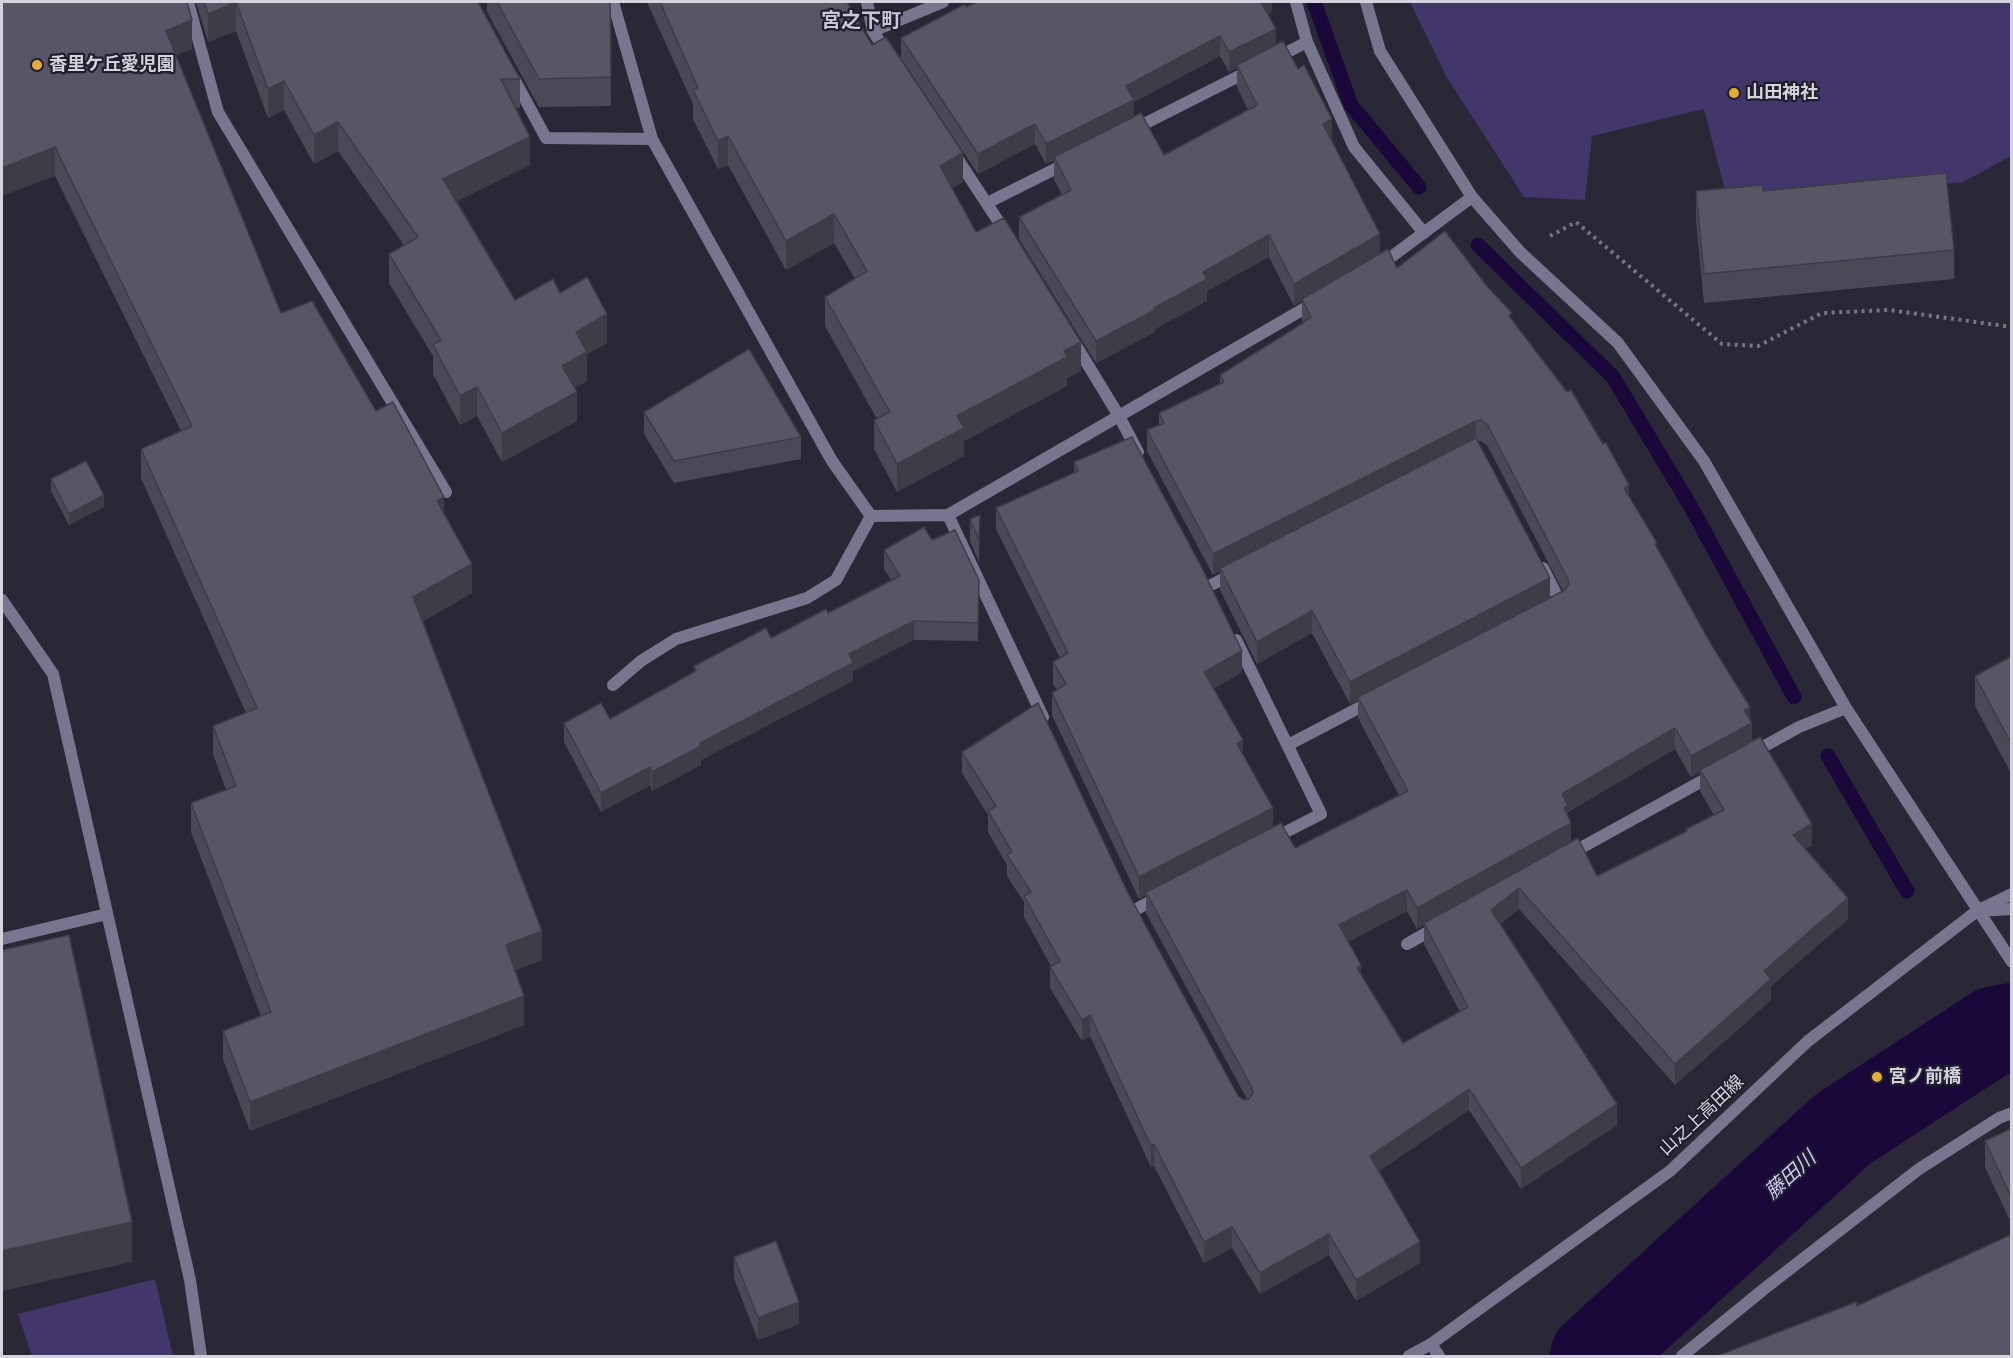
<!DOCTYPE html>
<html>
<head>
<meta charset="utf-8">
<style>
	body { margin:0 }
	#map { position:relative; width:2013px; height:1358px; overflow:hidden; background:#2a2837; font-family:"Archivo Narrow",sans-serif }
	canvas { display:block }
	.frame { position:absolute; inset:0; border:3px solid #d4d3dd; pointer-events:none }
</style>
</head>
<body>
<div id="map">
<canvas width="2013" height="1358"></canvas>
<div class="frame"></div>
</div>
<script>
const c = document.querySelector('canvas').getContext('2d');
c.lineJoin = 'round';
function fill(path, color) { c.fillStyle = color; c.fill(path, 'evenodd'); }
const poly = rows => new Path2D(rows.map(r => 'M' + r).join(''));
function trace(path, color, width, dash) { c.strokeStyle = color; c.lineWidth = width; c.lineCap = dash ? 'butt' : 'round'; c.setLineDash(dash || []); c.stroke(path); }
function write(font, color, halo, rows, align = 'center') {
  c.font = font + ' "Archivo Narrow","Noto Sans JP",sans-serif'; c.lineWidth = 4.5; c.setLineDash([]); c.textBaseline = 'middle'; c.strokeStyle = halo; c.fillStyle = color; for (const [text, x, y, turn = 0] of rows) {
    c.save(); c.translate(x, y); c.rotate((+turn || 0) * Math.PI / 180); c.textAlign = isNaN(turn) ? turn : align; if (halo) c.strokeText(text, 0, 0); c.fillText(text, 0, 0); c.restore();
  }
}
const green = poly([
	[1410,2,2011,2,2011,156,1963,182,1729,206,1704,109,1592,136,1585,200,1524,197,1446,76],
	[155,1279,173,1356,32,1356,18,1314]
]);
const stream = poly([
	[1314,2,1351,105,1419,187],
	[1478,245,1613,377,1691,507,1794,697],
	[1828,756,1907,891]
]);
const river = poly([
	[1594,1356,1843,1129,1995,1030,2012,1027]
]);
const path = poly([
	[1550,236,1576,222,1722,344,1758,346,1822,313,1889,310,2012,327]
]);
const service = poly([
	[188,2,218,112,446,492],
	[613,685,641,661,676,639,807,598,836,580,871,516]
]);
const minor = poly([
	[613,2,652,139,832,461,871,516,948,515,1314,303],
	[867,2,873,31,887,53],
	[1296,2,1307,42,1354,147,1424,233],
	[1366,2,1380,51,1472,197,1520,252,1618,343,1704,461,1846,708,2012,962],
	[873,31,943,2],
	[1276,58,1307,42],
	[513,77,546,138,652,139],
	[1134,129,1249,71],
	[955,155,1006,233],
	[987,203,1067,163],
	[1379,266,1472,197],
	[1074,342,1119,416,1138,452],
	[948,515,1043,717],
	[1543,568,1561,604,1556,606],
	[1209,586,1235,573],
	[2,600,53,674,190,1280,201,1356],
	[1236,640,1321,814,1272,839],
	[1288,745,1370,702],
	[1752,753,1799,727,1846,708],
	[1568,855,1713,775],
	[1135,910,1160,896],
	[1977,911,2012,909],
	[2,939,107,914],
	[1407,944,1437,927],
	[1431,1344,1439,1356],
	[1682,1356,1764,1289,1919,1169,1999,1118,2012,1113]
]);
const tertiary = poly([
	[1409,1356,1431,1344,1670,1171,1808,1041,1977,911,2012,894]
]);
const wall = poly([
	[2,2,192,49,176,55,281,313,376,411,444,514,472,593,423,621,542,960,515,970,524,1025,250,1131,223,1059,223,1031,261,1016,191,832,191,803,226,790,213,754,213,726,246,713,141,478,141,449,181,431,55,176],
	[196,2,478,2,520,79,520,108,515,108,530,165,457,201,515,300,560,293,607,343,587,354,587,381,574,388,577,421,502,462,477,416,460,425,433,374,433,356,389,283,389,254,404,245,338,151,314,164,284,110,268,118,236,31,208,42],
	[487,2,610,2,611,106,539,107,487,12],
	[647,2,847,2,872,45,963,182,952,188,976,232,1081,371,1067,378,1067,386,964,441,964,456,897,492,874,449,874,420,877,419,825,326,825,297,855,279,834,243,786,270,728,165,718,169,693,119,693,104],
	[1272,2,1272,12,1268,14,1276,45,1332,141,1380,254,1397,268,1512,320,1629,496,1750,720,1752,741,1812,845,1805,849,1848,919,1771,986,1771,1000,1675,1085,1519,909,1500,924,1617,1125,1521,1189,1469,1110,1379,1171,1420,1263,1356,1301,1329,1255,1260,1294,1232,1248,1204,1263,1154,1166,1151,1167,1090,1036,1082,1041,1050,988,1050,967,1051,966,1024,917,1024,902,1007,876,1007,865,988,832,988,815,962,773,962,752,1128,893,1238,1096,1244,1100,1247,1099,1146,913,1146,895,1139,899,1052,715,1052,693,1057,690,1053,684,1053,662,1060,658,996,529,996,508,1074,473,1074,462,1242,672,1213,689,1243,755,1273,827,1295,848,1399,795,1358,718,1358,700,1350,704,1312,633,1257,664,1220,590,1220,571,1213,575,1147,451,1147,430,1159,425,1159,413,1220,384,1220,375,1303,324,1302,320,1302,301,1294,306,1269,257,1207,291,1207,301,1155,329,1155,332,1096,363,1019,239,1019,217,1062,195,1054,179,1054,160,1046,164,1035,144,978,174,901,58,901,38,966,7],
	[1220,56,1229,72,1237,68,1237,87,1248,110,1164,155,1134,117,1134,102],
	[1478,441,1481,441,1487,445,1563,591,1550,598],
	[1675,749,1691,777,1700,772,1700,791,1714,815,1686,829,1686,831,1597,876,1571,842,1568,812],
	[1407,911,1417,929,1424,925,1424,944,1460,1012,1403,1043,1361,974,1348,942],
	[1696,191,1763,191,1954,250,1954,279,1704,303,1696,220],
	[644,412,801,437,801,459,674,483,644,434],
	[51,479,104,507,69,525,51,491],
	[980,515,979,562,970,541,970,519],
	[932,540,979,580,978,641,914,640,853,671,853,681,701,760,701,765,652,791,650,785,601,812,564,742,564,723,610,719,694,672,694,666,771,638,828,613,891,580,884,569,884,550],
	[2012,656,2012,775,1975,706,1975,676],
	[2012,1128,2012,1225,1985,1167,1985,1141],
	[734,1257,799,1324,758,1340,734,1279]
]);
const shadedWall = poly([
	[236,2,236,31,208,42,208,14],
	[1260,2,1272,2,1272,12,1260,19],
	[192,20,192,49,166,59,166,31],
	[1276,29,1276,49,1237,65,1237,68,1229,72,1229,52],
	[1220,36,1220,56,1134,102,1134,120,1054,157,1054,160,1046,164,1046,144,1126,86],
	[284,81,284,110,268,118,268,89],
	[1332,119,1332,141,1323,124],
	[338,122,338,151,314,164,314,135],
	[1035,124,1035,144,978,174,978,154],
	[728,136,728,165,718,169,718,141],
	[530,137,530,165,443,208,443,179],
	[55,147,55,176,2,196,2,168],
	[963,153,963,182,940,194,940,166],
	[834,214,834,243,786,270,786,241],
	[1380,234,1380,256,1302,299,1302,301,1294,306,1294,284],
	[1269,235,1269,257,1207,291,1207,301,1155,329,1155,332,1096,363,1096,341,1154,308,1203,272],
	[607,314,607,343,587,354,587,381,562,395,562,366,576,332],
	[1081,342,1081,371,1067,378,1067,386,964,441,964,456,897,492,897,464,957,416,1064,351],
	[477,387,477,416,460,425,460,396],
	[577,392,577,421,502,462,502,433],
	[1476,421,1476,442,1220,568,1220,571,1213,575,1213,554],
	[1629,485,1629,507,1624,488],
	[104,495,104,507,69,525,69,514],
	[444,497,444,525,437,501],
	[472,564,472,593,413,626,413,597],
	[1550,578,1550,600,1358,697,1358,700,1350,704,1350,682],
	[1312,611,1312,633,1257,664,1257,642],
	[914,621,914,640,853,671,853,681,701,760,701,765,652,791,652,772,700,743,849,654],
	[1242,651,1242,672,1204,694,1204,672],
	[1750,707,1750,723,1752,723,1752,744,1700,770,1700,772,1691,777,1691,756,1744,710],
	[1675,728,1675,749,1568,812,1568,824,1571,823,1571,844,1424,923,1424,925,1417,929,1417,908,1562,794],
	[1243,740,1243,762,1237,744],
	[650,767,650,785,601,812,601,793],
	[1273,808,1273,830,1146,892,1146,895,1139,899,1139,877],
	[1812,824,1812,845,1793,856,1793,835],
	[1519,888,1519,909,1491,931,1491,910],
	[1407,890,1407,911,1339,946,1339,925],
	[1848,898,1848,919,1771,986,1771,1000,1675,1085,1675,1064,1764,971],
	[542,931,542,960,506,974,506,945],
	[1361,965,1361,986,1357,968],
	[524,996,524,1025,250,1131,250,1102],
	[1090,1015,1090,1036,1082,1041,1082,1020],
	[1469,1089,1469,1110,1370,1177,1370,1156],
	[1617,1104,1617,1125,1521,1189,1521,1168],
	[1154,1144,1154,1166,1151,1167,1151,1146],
	[132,1222,132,1262,2,1291,2,1251],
	[1232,1227,1232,1248,1204,1263,1204,1242],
	[1329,1234,1329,1255,1260,1294,1260,1273],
	[1420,1242,1420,1263,1356,1301,1356,1280],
	[799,1302,799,1324,758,1340,758,1318]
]);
const building = poly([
	[2,2,187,2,192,20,166,31,281,313,312,301,376,411,393,402,444,497,437,501,472,564,413,597,542,931,506,945,524,996,250,1102,223,1031,271,1012,191,803,236,786,213,726,257,708,141,449,192,426,55,147,2,168,2,2],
	[204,2,478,2,520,79,501,79,530,137,443,179,515,300,553,279,560,293,587,277,607,314,576,332,587,352,562,366,577,392,502,433,477,387,460,396,433,345,441,340,389,254,418,237,338,122,314,135,284,81,268,89,236,2,208,14,204,2],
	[497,2,610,2,611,77,539,79,497,2],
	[660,2,847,2,872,45,886,37,963,153,940,166,976,232,1004,218,1081,342,1064,351,1067,357,957,416,964,428,897,464,874,420,890,412,825,297,867,271,834,214,786,241,728,136,718,141,693,90,698,88,660,2],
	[977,2,1261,2,1276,29,1229,52,1220,36,1126,86,1134,100,1046,144,1035,124,978,154,901,38,965,4,966,7,977,2],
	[1283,41,1298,69,1304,65,1332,119,1323,124,1380,234,1294,284,1269,235,1203,272,1207,279,1154,308,1155,310,1096,341,1019,217,1071,190,1054,157,1141,113,1164,155,1257,105,1237,65,1283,41],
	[1946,173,1954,250,1704,274,1696,191,1762,185,1763,191,1946,173],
	[1445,231,1486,285,1512,313,1509,316,1567,392,1571,390,1603,444,1606,443,1629,485,1624,488,1657,543,1655,544,1711,644,1750,707,1744,710,1752,723,1691,756,1675,728,1562,794,1568,806,1564,808,1571,823,1417,908,1407,890,1339,925,1361,965,1357,968,1403,1043,1468,1007,1424,923,1578,838,1597,876,1687,831,1686,829,1724,810,1700,770,1760,737,1812,824,1793,835,1848,898,1764,971,1771,979,1675,1064,1519,888,1491,910,1617,1104,1521,1168,1469,1089,1370,1156,1420,1242,1356,1280,1329,1234,1260,1273,1232,1227,1204,1242,1154,1144,1151,1146,1090,1015,1082,1020,1050,967,1060,961,1024,896,1031,892,1007,855,1012,852,988,811,996,806,962,752,1038,703,1128,893,1238,1096,1244,1100,1249,1099,1253,1093,1252,1088,1146,892,1281,823,1295,848,1408,791,1358,697,1565,590,1569,584,1568,579,1487,424,1481,420,1476,421,1213,554,1147,430,1164,423,1159,413,1224,382,1220,375,1303,323,1303,322,1311,317,1302,299,1388,249,1397,268,1445,231],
	[749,349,801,437,674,461,644,412,749,349],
	[1132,437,1202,568,1242,651,1204,672,1243,740,1237,744,1273,808,1139,877,1052,693,1066,684,1053,662,1068,653,996,508,1078,471,1074,462,1132,437],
	[1476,438,1550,578,1350,682,1312,611,1257,642,1220,568,1476,438],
	[86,461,104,495,69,514,51,479,86,461],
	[980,515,979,540,970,519,980,515],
	[924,527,932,540,955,530,979,580,978,623,914,621,849,654,853,663,700,743,701,746,652,772,650,767,601,793,564,723,601,703,610,719,696,671,694,666,766,628,771,638,826,609,828,613,900,576,884,550,924,527],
	[2012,656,2012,745,1975,676,2012,656],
	[69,935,132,1222,2,1251,2,950,69,935],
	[2012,1128,2012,1199,1985,1141,2012,1128],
	[2012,1234,2012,1356,1717,1356,1856,1302,1857,1306,2012,1234],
	[776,1241,799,1302,758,1318,734,1257,776,1241]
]);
const markers = [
	[37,65,6,"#e4ad35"],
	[1734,93,6,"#e4ad35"],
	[1877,1077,6,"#e4ad35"]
];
const poiNames = [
	["香里ケ丘愛児園",49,65],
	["山田神社",1746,93],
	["宮ノ前橋",1889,1077]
];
const streetNames = [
	["山之上高田線",1702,1116,-43]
];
const neighbourhoodNames = [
	["宮之下町",861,22]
];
const waterNames = [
	["藤田川",1791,1176,-42]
];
fill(green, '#42366a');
trace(stream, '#1a083b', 15);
trace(river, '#1a083b', 88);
trace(path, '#777582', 4, [3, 4.5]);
trace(service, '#79758f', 12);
trace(minor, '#79758f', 12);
trace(tertiary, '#79758f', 12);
fill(wall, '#4b4958');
fill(shadedWall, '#3d3c47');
fill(building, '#575566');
trace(building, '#3d3c47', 1.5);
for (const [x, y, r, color] of markers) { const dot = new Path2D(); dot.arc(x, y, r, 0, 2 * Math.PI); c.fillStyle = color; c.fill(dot); trace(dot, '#211e2d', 2); }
write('bold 18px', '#d4d3dd', '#211e2d', poiNames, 'left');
write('18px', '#d4d3dd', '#211e2d', streetNames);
write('bold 20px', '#c9c6da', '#211e2d', neighbourhoodNames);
write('italic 20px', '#d1c9fd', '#211e2d', waterNames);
</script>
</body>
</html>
